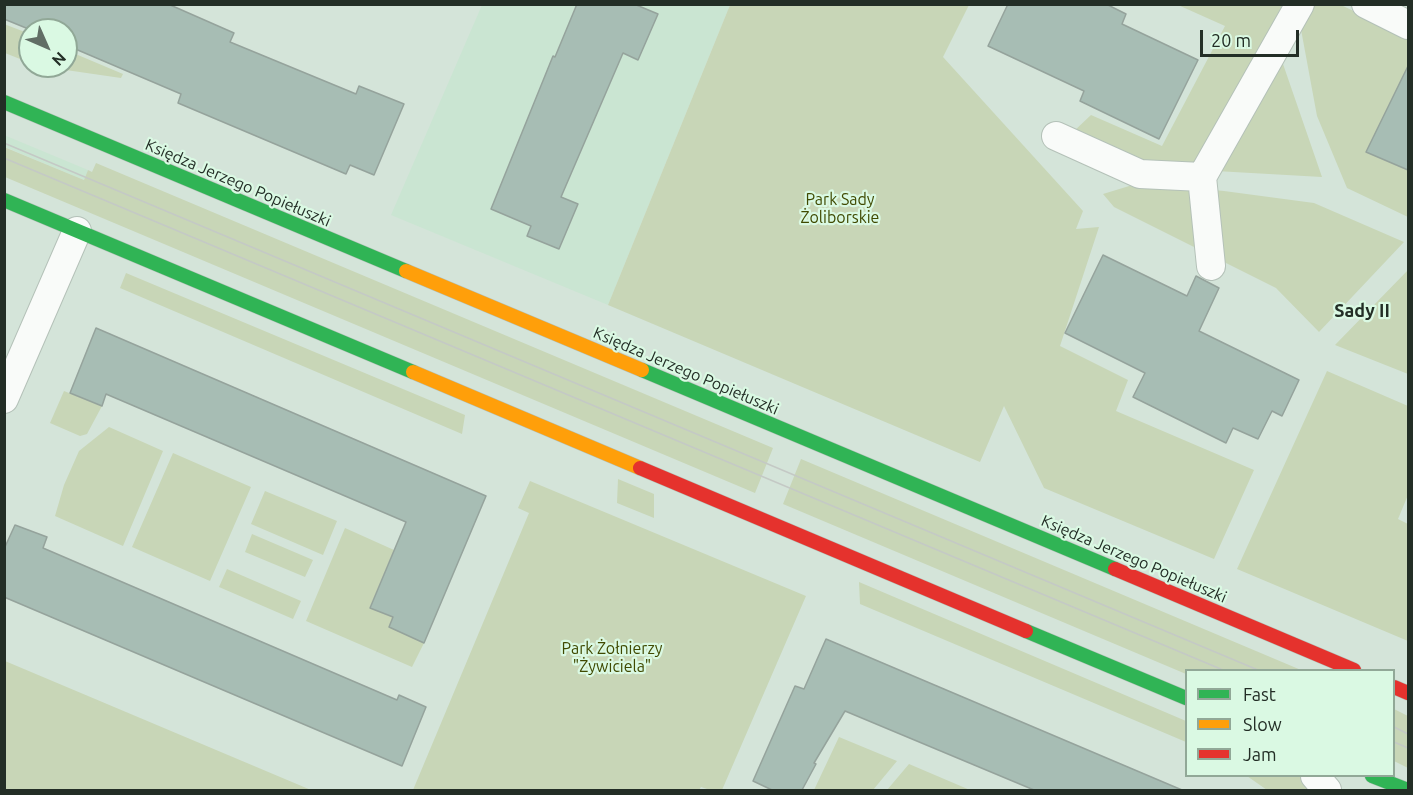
<!DOCTYPE html>
<html>
<head>
<meta charset="utf-8">
<style>
	body { margin:0 }
	#map { position:relative; width:1413px; height:795px; overflow:hidden; background:#d4e4d9; font-family:Ubuntu,sans-serif }
	canvas { display:block }
	.frame { position:absolute; inset:0; border:6px solid #232e26; pointer-events:none }
	.legend { position:absolute; left:1185px; top:669px; width:210px; height:108px; box-sizing:border-box; background:#daf9e3; border:2px solid #91a897; margin:0; padding:8px 10px; list-style:none; font-size:18px; color:#232e26 }
	.legend li { display:flex; align-items:center; gap:12px; height:30px }
	.legend b { width:30px; border:2px solid #91a897 }
	.north { position:absolute; left:18px; top:18px; width:60px; height:60px; box-sizing:border-box; background:#daf9e3; border:2px solid #91a897; border-radius:50%; rotate:135deg; font-size:16px; font-weight:700; line-height:24px; text-align:center; color:#232e26 }
	.north::after { content:''; display:block; margin:auto; width:21px; height:27px; background:#616e65; clip-path:polygon(50% 0,100% 100%,50% 72%,0 100%) }
	.scale { position:absolute; left:1200px; top:30px; width:99px; height:27px; box-sizing:border-box; border:3px solid #232e26; border-top:0; padding-left:8px; font-size:18px; line-height:21px; white-space:nowrap; color:#232e26; -webkit-text-stroke:4px #daf9e3; paint-order:stroke }
</style>
</head>
<body>
<div id="map">
<canvas width="1413" height="795"></canvas>
<div class="frame"></div>
<ul class="legend">
<li><b style="height:8px;background:#30b455"></b>Fast</li>
<li><b style="height:8px;background:#ff9f0a"></b>Slow</li>
<li><b style="height:8px;background:#e5322d"></b>Jam</li>
</ul>
<div class="north">N</div>
<div class="scale">20 m</div>
</div>
<script>
const c = document.querySelector('canvas').getContext('2d');
c.lineJoin = 'round';
function fill(path, color) { c.fillStyle = color; c.fill(path, 'evenodd'); }
const poly = rows => new Path2D(rows.map(r => 'M' + r).join(''));
function trace(path, color, width, dash) { c.strokeStyle = color; c.lineWidth = width; c.lineCap = dash ? 'butt' : 'round'; c.setLineDash(dash || []); c.stroke(path); }
function write(font, color, halo, rows, align = 'center') {
  c.font = font + ' Ubuntu,sans-serif'; c.lineWidth = 4.5; c.setLineDash([]); c.textBaseline = 'middle'; c.strokeStyle = halo; c.fillStyle = color; for (const [text, x, y, turn = 0] of rows) {
    c.save(); c.translate(x, y); c.rotate((+turn || 0) * Math.PI / 180); c.textAlign = isNaN(turn) ? turn : align; if (halo) c.strokeText(text, 0, 0); c.fillText(text, 0, 0); c.restore();
  }
}
const built = poly([
	[482,5,730,5,608,305,391,215],
	[4,135,88,170,84,180,5,147]
]);
const green = poly([
	[730,5,969,5,943,57,1083,211,1076,229,1099,227,1060,346,1128,380,1116,411,1254,470,1214,559,1044,488,1004,406,980,462,608,305],
	[1178,5,1282,5,1273,25,1282,39,1283,64,1322,177,1145,167,1073,132,1091,115,1162,146,1225,26],
	[1312,5,1341,5,1408,37,1408,217,1347,188,1317,116,1300,24],
	[4,24,30,34,30,63,5,53],
	[66,50,123,74,121,78,59,69,46,69,36,66,66,66],
	[4,147,84,180,88,170,92,172,96,163,773,448,755,493,5,177],
	[1139,183,1224,191,1314,203,1404,242,1319,332,1276,288,1114,207,1103,194],
	[1408,270,1408,374,1335,345],
	[126,273,465,415,462,434,120,288],
	[1327,371,1408,406,1408,495,1398,519,1408,524,1408,641,1237,569],
	[64,391,102,406,87,434,80,436,50,423],
	[109,427,163,451,123,546,55,516,64,485,79,451],
	[173,453,251,487,210,581,132,547],
	[801,459,1301,670,1186,670,1186,674,783,504],
	[618,479,654,494,654,518,617,503],
	[530,481,806,596,722,790,710,790,701,787,699,790,413,790,529,513,518,508],
	[265,491,337,521,323,555,251,524],
	[345,528,394,550,370,607,393,617,389,627,424,643,412,667,306,621],
	[252,534,313,560,305,577,245,552],
	[227,569,301,601,293,619,219,587],
	[859,582,1186,721,1186,742,860,604],
	[5,661,311,790,5,790],
	[1394,709,1408,716,1408,768,1394,761],
	[839,737,897,761,873,790,814,790],
	[909,764,970,790,887,790],
	[1247,776,1300,776,1310,790,1267,790]
]);
const building = poly([
	[4,4,168,4,234,33,230,42,356,94,359,86,404,104,374,175,350,165,346,174,178,103,181,94,66,45,66,30,31,30,4,19,4,4],
	[577,4,634,4,658,14,638,60,623,53,561,197,578,204,559,249,527,236,531,226,491,209,553,56,555,57,577,4],
	[1008,4,1106,4,1126,14,1122,24,1198,60,1159,139,1080,101,1084,91,988,46,1008,4],
	[1408,66,1408,170,1366,152,1408,66],
	[1103,255,1187,296,1196,276,1219,288,1199,331,1299,380,1282,416,1272,411,1258,439,1233,428,1226,443,1133,397,1145,373,1065,333,1103,255],
	[96,328,486,496,424,643,389,627,393,617,370,608,406,522,106,394,102,406,70,393,96,328],
	[15,525,47,537,43,548,397,700,399,695,426,707,402,766,4,597,4,549,15,525],
	[826,639,1182,790,1034,790,845,711,814,763,816,764,802,790,772,790,753,781,795,686,804,689,826,639]
]);
const street = poly([
	[1366,4,1408,25],
	[1056,136,1140,174,1202,177,1300,4],
	[1202,177,1211,266],
	[4,399,77,231],
	[1315,776,1327,790]
]);
const fast = poly([
	[4,102,406,271],
	[4,200,413,372],
	[642,370,1115,569],
	[1026,631,1186,698],
	[1372,776,1408,790]
]);
const slow = poly([
	[406,271,642,370],
	[413,372,640,468]
]);
const jam = poly([
	[640,468,1026,631],
	[1115,569,1354,670],
	[1394,687,1408,693]
]);
const tram = poly([
	[4,143,1258,670],
	[4,158,1223,670],
	[1394,727,1408,734],
	[1394,742,1408,748]
]);
const streetNames = [
	["Księdza Jerzego Popiełuszki",238,183,23],
	["Księdza Jerzego Popiełuszki",686,371,23],
	["Księdza Jerzego Popiełuszki",1134,559,23]
];
const parkNames = [
	["Park Sady",840,200],
	["Żoliborskie",840,218],
	["Park Żołnierzy",612,649],
	["\"Żywiciela\"",612,667]
];
const neighbourhoodNames = [
	["Sady II",1362,311]
];
fill(built, '#cae5d2');
fill(green, '#c8d6b7');
fill(building, '#a7bdb4');
trace(building, '#95a39c', 1.5);
trace(street, '#b4c1b8', 30);
trace(fast, '#b4c1b8', 15);
trace(slow, '#b4c1b8', 15);
trace(jam, '#b4c1b8', 15);
trace(street, '#f9fbf9', 28);
trace(fast, '#30b455', 14);
trace(slow, '#ff9f0a', 14);
trace(jam, '#e5322d', 14);
trace(tram, '#c4c9c5', 1.5);
write('16px', '#232e26', '#daf9e3', streetNames);
write('16px', '#3f4900', '#daf9e3', parkNames);
write('bold 18px', '#232e26', '#daf9e3', neighbourhoodNames);
</script>
</body>
</html>
